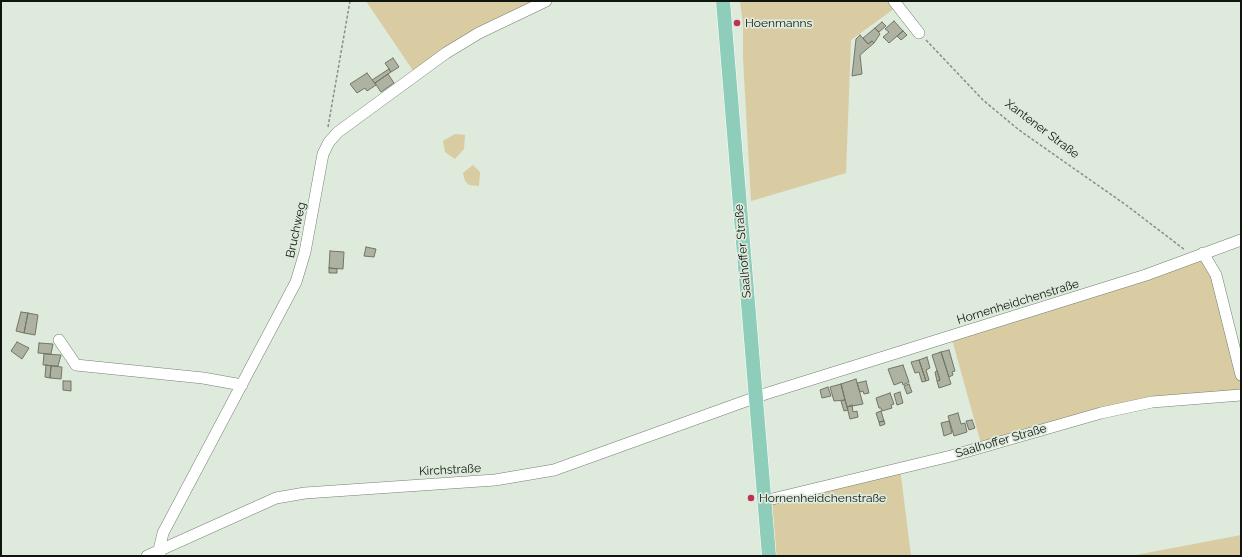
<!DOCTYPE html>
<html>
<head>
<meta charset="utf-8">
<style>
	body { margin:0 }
	#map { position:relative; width:1242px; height:557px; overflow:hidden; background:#ddeadc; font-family:Raleway,sans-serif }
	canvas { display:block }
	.frame { position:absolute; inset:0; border:2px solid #101510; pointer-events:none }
</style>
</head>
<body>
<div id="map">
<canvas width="1242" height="557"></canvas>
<div class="frame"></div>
</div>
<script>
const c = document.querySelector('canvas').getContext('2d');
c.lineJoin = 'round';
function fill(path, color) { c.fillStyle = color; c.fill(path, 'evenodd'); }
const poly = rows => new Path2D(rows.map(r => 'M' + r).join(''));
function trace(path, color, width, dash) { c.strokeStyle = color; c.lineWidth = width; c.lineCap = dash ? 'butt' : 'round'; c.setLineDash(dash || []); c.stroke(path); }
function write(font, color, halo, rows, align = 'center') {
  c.font = font + ' Raleway,sans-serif'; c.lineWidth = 3.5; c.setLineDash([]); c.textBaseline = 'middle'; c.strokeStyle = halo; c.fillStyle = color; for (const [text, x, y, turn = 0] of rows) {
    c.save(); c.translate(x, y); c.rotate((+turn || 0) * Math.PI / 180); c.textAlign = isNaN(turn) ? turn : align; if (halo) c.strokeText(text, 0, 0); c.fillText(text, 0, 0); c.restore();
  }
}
const green = poly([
	[366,1,536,1,414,72],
	[740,1,889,1,895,8,851,40,846,173,751,201,743,58,743,25],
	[455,134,465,135,464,149,455,159,445,152,443,141],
	[473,165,480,172,479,186,469,185,465,181,463,173],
	[1203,253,1216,275,1241,375,1241,395,1152,402,982,447,951,336],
	[900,468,911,556,769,556,764,501],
	[1241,535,1241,556,1131,556]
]);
const building = poly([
	[894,21,903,31,889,43,883,37,889,32,885,29,894,21],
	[882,22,886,26,879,32,875,28,882,22],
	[875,28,880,34,874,43,872,41,868,44,863,38,875,28],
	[903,31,907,35,901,40,897,36,903,31],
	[860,35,868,44,872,41,874,43,860,55,862,74,852,76,856,39,860,35],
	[393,58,399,67,391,72,385,63,393,58],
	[389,69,391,72,375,83,372,80,389,69],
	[367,73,376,85,367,91,365,88,357,93,350,84,367,73],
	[388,74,394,83,381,92,375,83,388,74],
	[366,247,376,249,374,257,364,256,366,247],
	[330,251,344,252,343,269,329,268,330,251],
	[329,268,337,269,337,273,329,273,329,268],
	[21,312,28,313,24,333,16,331,21,312],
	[28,313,38,315,35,335,24,333,28,313],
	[17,342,29,348,22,359,11,351,17,342],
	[39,343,53,344,51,354,38,353,39,343],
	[949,350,955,371,952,372,953,375,949,377,941,352,949,350],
	[941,352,951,384,939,388,937,381,940,380,932,355,941,352],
	[44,354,61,355,58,366,43,365,44,354],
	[927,357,930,368,926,370,929,380,926,381,919,360,927,357],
	[919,360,926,381,922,382,919,372,915,373,911,362,919,360],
	[46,365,51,366,50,378,45,377,46,365],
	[903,365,909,382,903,385,902,382,894,385,888,369,903,365],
	[51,366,62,367,61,379,50,378,51,366],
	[937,371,940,380,937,381,935,372,937,371],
	[856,379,863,404,847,407,841,384,856,379],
	[63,381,71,381,71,391,63,390,63,381],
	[866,381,869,393,864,394,863,391,860,392,857,383,866,381],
	[841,384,845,400,834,401,830,387,841,384],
	[909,384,912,392,907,394,904,386,909,384],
	[828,387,831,396,822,398,820,390,828,387],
	[900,392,903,403,897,405,894,394,900,392],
	[890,393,894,404,891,405,892,408,882,411,881,408,879,408,876,398,890,393],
	[845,400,848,410,844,411,841,401,845,400],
	[852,405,853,412,857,411,858,417,850,419,847,407,852,405],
	[881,411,884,421,879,422,876,413,881,411],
	[958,413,961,424,965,423,967,432,954,436,948,416,958,413],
	[972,420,975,428,969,430,966,421,972,420],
	[884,421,885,424,880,426,879,422,884,421],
	[949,421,952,433,944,436,941,423,949,421]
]);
const path = poly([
	[926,40,983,100,1019,130,1126,205,1185,250],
	[328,127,350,1]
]);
const minor = poly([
	[894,1,919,33],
	[1203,253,1216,275,1241,375],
	[59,340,76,365,203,378,242,385],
	[764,501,951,456,1101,413,1152,402,1241,395],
	[160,555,159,550,163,533,296,282,305,252,323,154,329,142,338,132,446,53,479,33,546,1],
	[147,556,276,498,305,493,495,480,554,470,765,394,1146,275,1241,240]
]);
const major = poly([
	[723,1,769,556]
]);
const markers = [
	[737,23,4,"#c0304f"],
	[751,498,4,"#c0304f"]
];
const poiNames = [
	["Hoenmanns",745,23],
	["Hornenheidchenstraße",759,498]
];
const streetNames = [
	["Xantener Straße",1042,129,37],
	["Bruchweg",296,230,-78],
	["Saalhoffer Straße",743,251,-95],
	["Hornenheidchenstraße",1018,302,-17],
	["Saalhoffer Straße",1001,441,-16],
	["Kirchstraße",450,470,-3]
];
fill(green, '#d9cba2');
fill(building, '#aeb2a1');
trace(building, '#727566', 1);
trace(minor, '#748073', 12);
trace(major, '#fff', 15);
trace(path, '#869086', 1.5, [3, 2]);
trace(minor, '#fff', 11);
trace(major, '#8ecdba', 14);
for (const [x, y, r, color] of markers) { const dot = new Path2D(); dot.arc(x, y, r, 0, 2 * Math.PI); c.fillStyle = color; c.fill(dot); trace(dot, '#ddeadc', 1.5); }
write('12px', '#101510', '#ddeadc', poiNames, 'left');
write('12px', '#101510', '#ddeadc', streetNames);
</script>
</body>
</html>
